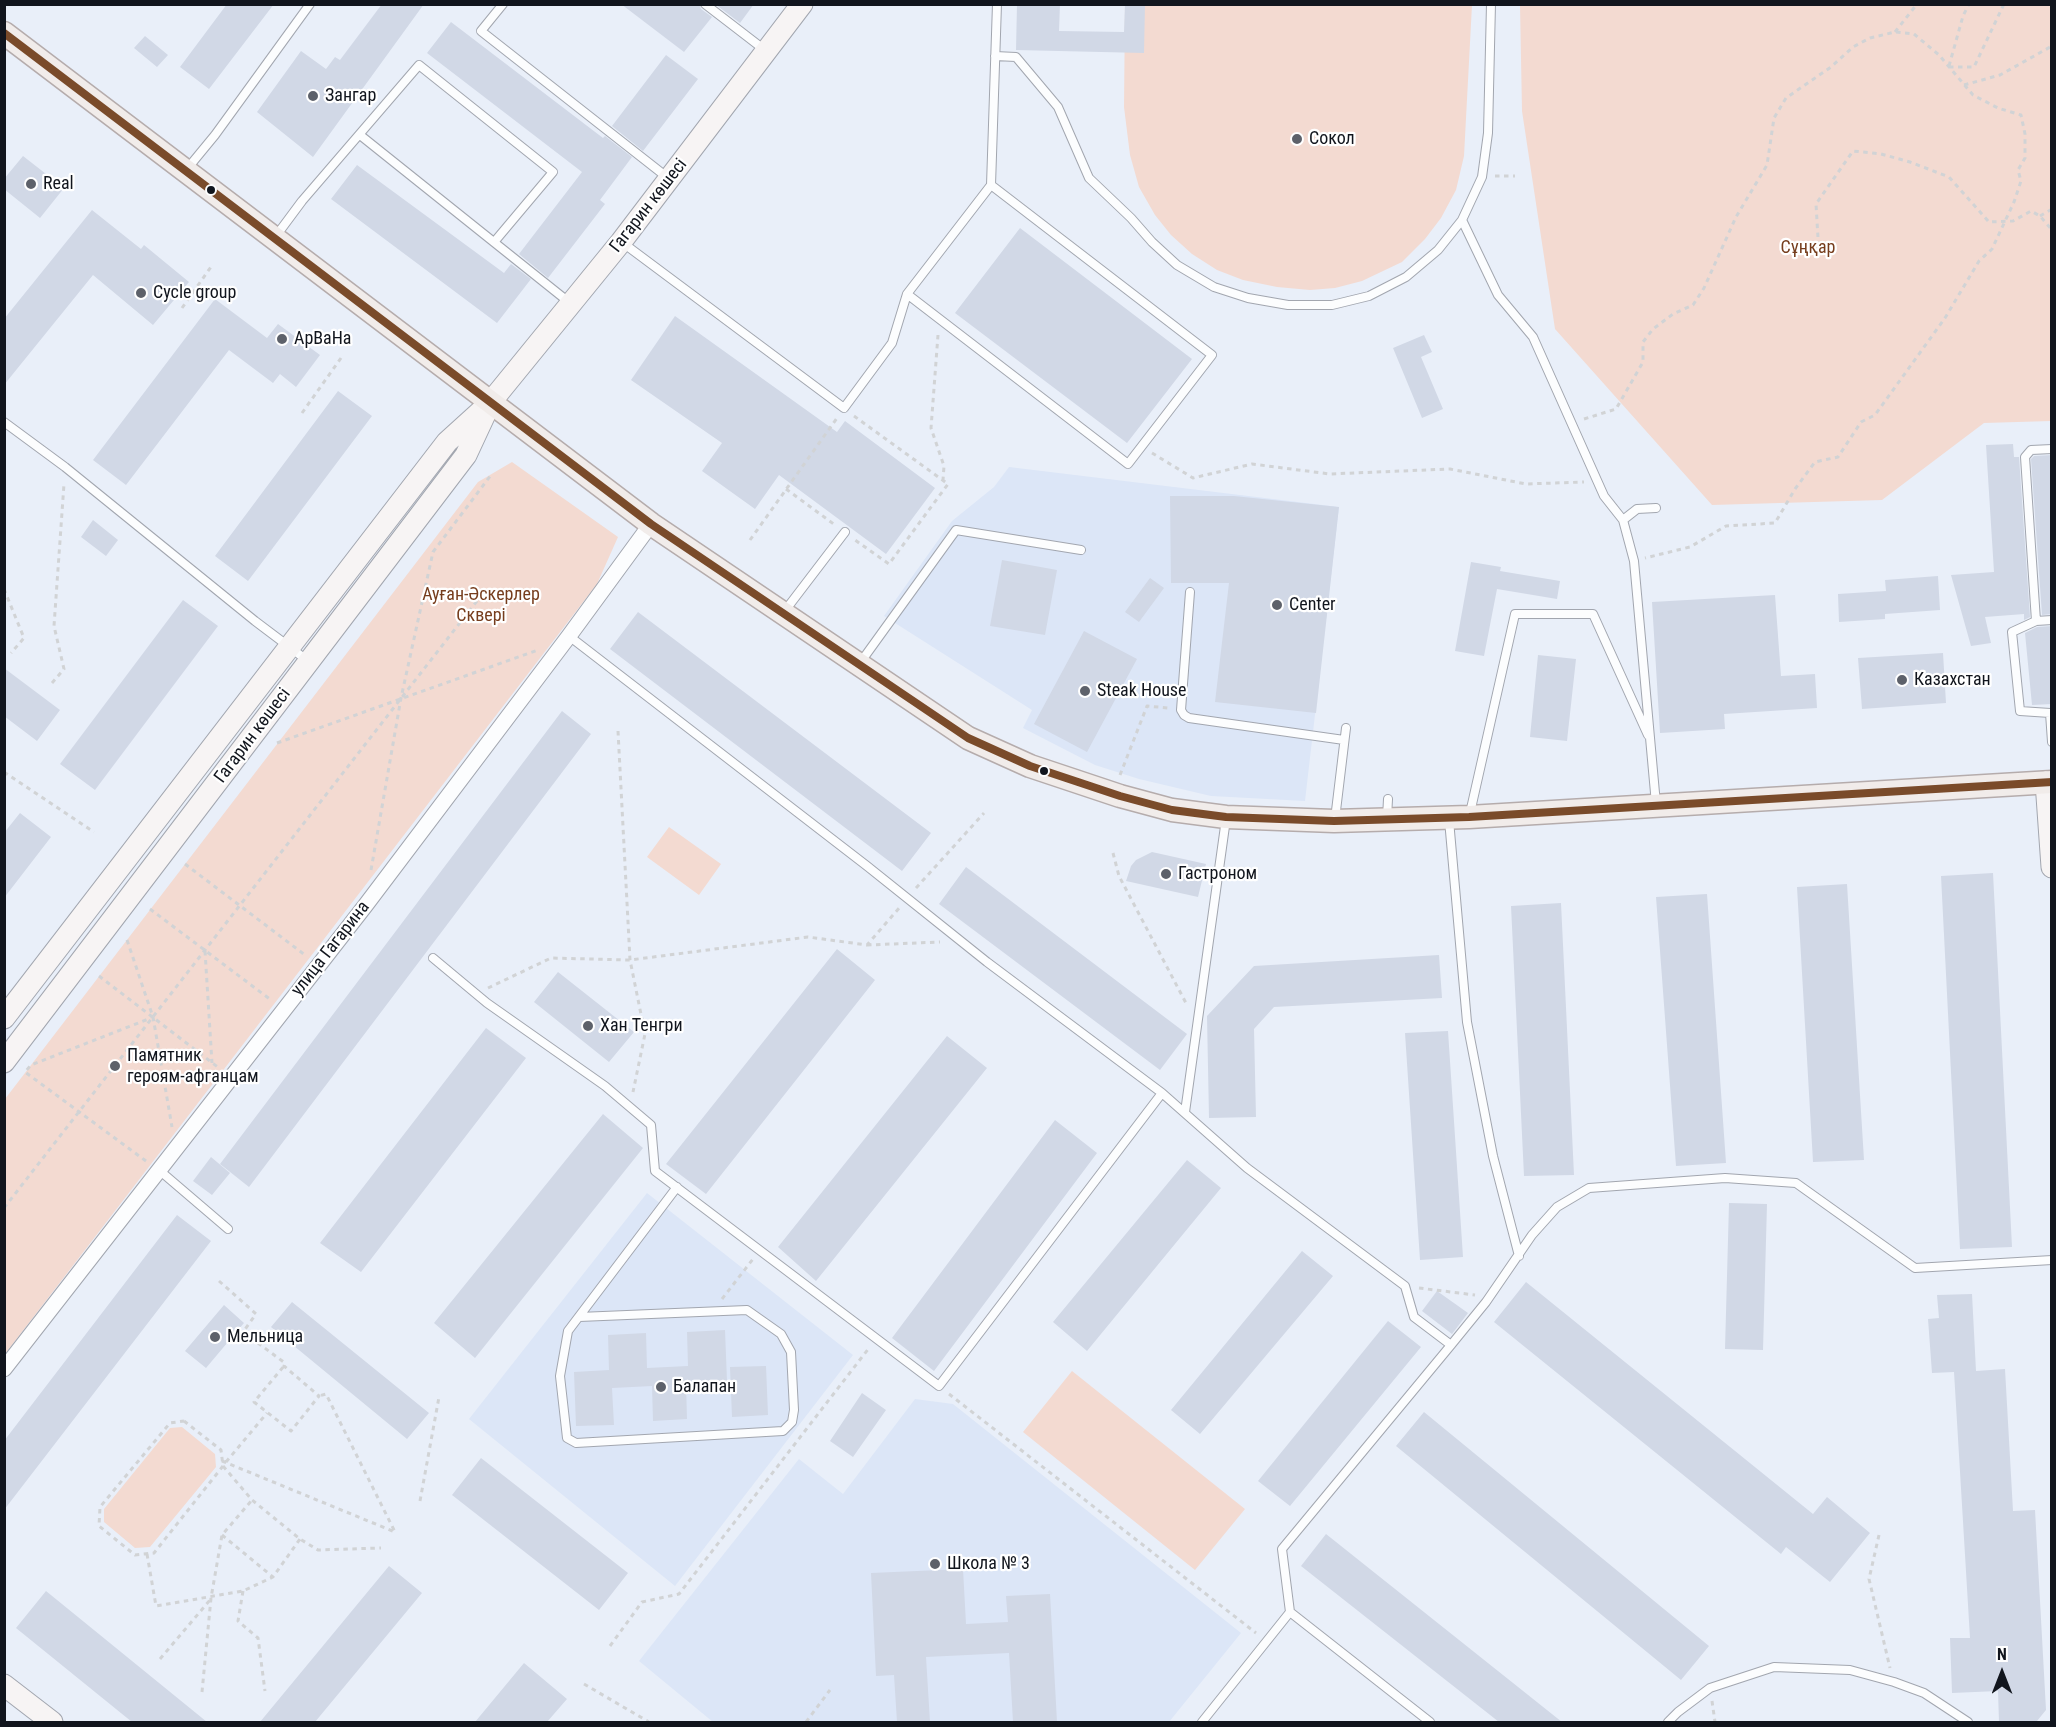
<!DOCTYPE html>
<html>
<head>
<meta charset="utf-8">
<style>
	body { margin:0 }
	#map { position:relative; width:2056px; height:1727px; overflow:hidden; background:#e9eff9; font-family:"Roboto Condensed",sans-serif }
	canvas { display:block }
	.frame { position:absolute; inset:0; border:6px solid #11151d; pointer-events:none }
	.north { position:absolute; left:1972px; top:1643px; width:60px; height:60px; -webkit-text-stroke:4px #fff; paint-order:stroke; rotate:0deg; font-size:16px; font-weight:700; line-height:24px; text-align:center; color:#11151d }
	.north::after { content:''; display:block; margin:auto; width:21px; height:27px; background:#11151d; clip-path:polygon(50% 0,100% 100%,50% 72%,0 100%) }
</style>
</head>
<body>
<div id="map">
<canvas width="2056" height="1727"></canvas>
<div class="frame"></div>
<div class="north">N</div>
</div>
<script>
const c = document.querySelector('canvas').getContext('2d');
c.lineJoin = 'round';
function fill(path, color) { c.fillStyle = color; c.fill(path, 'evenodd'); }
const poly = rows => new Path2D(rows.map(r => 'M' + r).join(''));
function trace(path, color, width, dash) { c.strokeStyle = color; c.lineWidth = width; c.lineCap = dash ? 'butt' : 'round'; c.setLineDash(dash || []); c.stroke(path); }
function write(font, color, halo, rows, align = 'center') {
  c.font = font + ' "Roboto Condensed",sans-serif'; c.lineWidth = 4.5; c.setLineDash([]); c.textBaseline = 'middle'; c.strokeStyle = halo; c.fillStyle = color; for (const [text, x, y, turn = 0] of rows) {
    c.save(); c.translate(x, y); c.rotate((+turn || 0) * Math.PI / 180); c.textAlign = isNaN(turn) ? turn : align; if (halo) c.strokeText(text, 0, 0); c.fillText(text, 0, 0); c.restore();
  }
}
const built = poly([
	[1009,467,1339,507,1305,801,1211,796,1139,779,1095,765,1023,728,1032,710,884,616,952,521,994,487],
	[647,1193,853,1355,675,1586,469,1419],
	[915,1399,953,1404,1241,1633,1169,1722,713,1722,639,1661,799,1459,843,1494]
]);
const green = poly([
	[1125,5,1472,5,1464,156,1456,190,1441,218,1425,239,1402,262,1362,281,1335,288,1310,290,1277,287,1243,280,1217,270,1192,254,1171,235,1155,215,1139,187,1130,155,1124,107],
	[1520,5,2051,5,2051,421,1984,423,1882,500,1712,505,1555,329,1522,111],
	[512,462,618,537,597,584,5,1354,5,1099,478,482],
	[669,827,721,864,699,895,647,857],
	[1072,1371,1245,1509,1195,1570,1023,1432],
	[182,1427,215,1454,216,1467,150,1547,135,1548,104,1522,104,1509,170,1428]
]);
const building = poly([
	[227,4,274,4,209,89,180,67],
	[382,4,424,4,313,157,257,112,301,51,326,69,335,57,340,60],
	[621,4,699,4,701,9,712,17,684,52],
	[715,4,754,4,740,23],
	[1017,4,1060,4,1059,31,1124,32,1125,4,1145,4,1144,53,1016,50],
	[451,22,603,138,605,136,632,157,600,200,605,204,548,278,519,254,582,172,427,53],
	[145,36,168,55,157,67,134,48],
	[666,55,698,79,643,151,612,126],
	[23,156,64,188,40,218,4,189,4,179],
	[357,165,504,273,511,264,531,279,497,323,331,199],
	[92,210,141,249,144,245,189,282,153,325,93,275,4,385,4,319],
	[1020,228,1192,359,1127,443,955,313],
	[215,299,267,338,278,324,320,355,296,387,280,374,273,383,229,350,126,485,93,460],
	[675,316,837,432,845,421,935,488,886,554,779,475,755,509,702,471,722,443,631,380],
	[1424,335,1432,352,1421,357,1443,409,1422,418,1393,348],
	[338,391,372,416,248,581,215,556],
	[2013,444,2014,457,2019,457,2030,617,2024,620,2024,614,1985,617,1991,643,1971,646,1951,575,1994,572,1986,445],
	[2052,455,2052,614,2042,615,2031,459,2034,456],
	[1170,496,1234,496,1339,507,1316,713,1215,702,1229,583,1171,583],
	[93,520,118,540,106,556,81,537],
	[1002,560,1057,570,1045,635,990,626],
	[1471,562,1501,567,1500,571,1560,581,1557,599,1497,589,1484,656,1455,651],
	[1938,576,1940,610,1885,614,1885,619,1839,622,1838,594,1886,591,1885,580],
	[1150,578,1164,588,1139,622,1125,612],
	[1775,595,1781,676,1815,674,1817,708,1724,714,1725,729,1660,733,1652,602],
	[183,600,218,626,95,790,60,764],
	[638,612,931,833,902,871,610,649],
	[2052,626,2052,704,2032,705,2025,633,2037,627],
	[1084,631,1137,659,1087,752,1034,724],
	[1943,653,1946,703,1862,709,1858,658],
	[1538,655,1576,659,1567,741,1530,737],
	[4,668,60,710,37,741,4,716],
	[562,711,591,734,249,1187,220,1164],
	[20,813,51,837,4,898,4,833],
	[1152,852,1206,864,1198,897,1126,881,1131,866,1136,860],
	[966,867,1187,1034,1160,1070,939,904],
	[1993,873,2012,1247,1960,1249,1941,876],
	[1847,884,1864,1160,1813,1162,1797,887],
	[1707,894,1726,1163,1676,1166,1656,897],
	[1561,903,1574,1175,1524,1176,1511,906],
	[837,949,875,980,706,1194,666,1164],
	[1439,955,1442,998,1274,1007,1254,1029,1256,1117,1209,1118,1207,1016,1254,966],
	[558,972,634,1032,609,1062,534,1002],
	[486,1028,526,1058,361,1272,320,1243],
	[1448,1031,1463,1257,1420,1260,1405,1033],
	[947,1036,987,1068,816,1281,778,1247],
	[603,1114,643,1148,475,1358,434,1323],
	[1055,1120,1097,1153,934,1371,892,1338],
	[211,1157,230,1173,212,1195,193,1181],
	[1187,1160,1221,1188,1087,1351,1053,1322],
	[1729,1203,1767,1204,1763,1350,1725,1349],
	[177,1215,211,1241,4,1510,4,1441],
	[1302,1251,1333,1276,1200,1434,1171,1410],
	[1526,1282,1813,1514,1827,1497,1870,1533,1830,1582,1786,1547,1781,1554,1494,1322],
	[1437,1291,1468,1313,1452,1334,1422,1311],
	[1972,1294,1976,1371,2005,1369,2013,1511,2035,1510,2046,1710,2037,1721,2030,1722,1999,1722,1998,1691,1952,1693,1950,1638,1970,1638,1954,1372,1932,1373,1928,1319,1939,1318,1937,1295],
	[292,1302,429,1413,407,1439,271,1327],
	[224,1305,244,1323,206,1368,185,1351],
	[1388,1321,1421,1347,1290,1506,1258,1481],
	[725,1330,727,1381,686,1383,687,1419,653,1421,652,1386,612,1388,614,1425,576,1426,574,1372,609,1370,608,1335,646,1333,647,1368,688,1366,687,1332],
	[766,1366,768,1415,732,1417,730,1367],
	[862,1393,886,1410,853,1457,830,1441],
	[1424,1412,1709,1646,1681,1680,1396,1446],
	[481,1458,628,1573,599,1610,452,1495],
	[1326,1534,1562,1722,1499,1722,1301,1566],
	[389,1566,422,1593,315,1722,260,1722],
	[963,1569,966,1624,1008,1622,1006,1596,1050,1594,1057,1722,1013,1722,1009,1653,926,1657,930,1722,897,1722,894,1675,876,1676,871,1573],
	[46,1591,207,1722,132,1722,16,1628],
	[524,1663,567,1699,547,1722,475,1722]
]);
const path = poly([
	[1895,32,1917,4],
	[1949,66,1963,16,1969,4],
	[1949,67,1974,67,2004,4],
	[1964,85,2000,75,2052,46],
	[1495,176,1515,176],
	[2040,216,2052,209],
	[1819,255,1816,204,1853,151,1881,154,1910,162,1949,177,1989,222,2013,221,2031,211,2040,216,2052,230],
	[182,308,213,264],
	[938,335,931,428,944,466,943,480],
	[302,413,341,358],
	[854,416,948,484,889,564,855,540],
	[1584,419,1616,409,1643,362,1643,342,1653,329,1673,314,1693,305,1704,288,1736,217,1767,165,1774,118,1786,98,1831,67,1853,47,1870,38,1895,32,1914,34,1939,55,1973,95,1998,108,2021,115,2025,134,2025,158,2018,170,2021,181,2014,202,1992,249,1979,261,1945,318,1875,415,1861,422,1838,457,1815,462,1795,489,1775,523,1726,526,1690,547,1645,558],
	[1152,453,1193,478,1252,464,1330,474,1450,469,1526,484,1584,482],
	[786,489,835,525],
	[750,540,837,418],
	[4,589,24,638,11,653],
	[52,683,64,669,54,626,64,484],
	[618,731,630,960,645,1034,633,1092],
	[277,743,538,650],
	[4,772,94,832],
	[1120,775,1147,706,1168,708],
	[1113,853,1119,876,1187,1005],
	[185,864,305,955],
	[371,870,401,698,433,552,491,475],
	[916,888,984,813],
	[150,909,271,1000],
	[127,940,153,1017,172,1127],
	[867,945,940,942],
	[205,951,212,1063],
	[99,976,219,1068],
	[488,988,551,958,630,960,808,937,867,945,900,907],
	[146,1161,25,1072,31,1065,151,1018],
	[4,1208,480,597],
	[219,1281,256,1314,243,1332,285,1363,284,1366,319,1396,291,1431,254,1402,284,1366],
	[1419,1288,1475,1295],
	[722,1299,753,1259],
	[949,1394,1256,1633],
	[184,1421,221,1450,223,1466,154,1553,135,1555,99,1526,100,1507,170,1423,184,1421],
	[222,1461,395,1532,326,1394,319,1396],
	[226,1462,267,1413],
	[223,1466,252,1500,300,1539,318,1550,381,1548],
	[420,1501,439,1397],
	[222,1535,273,1577],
	[1879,1535,1869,1579,1890,1668],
	[147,1554,156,1606,243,1591,273,1577,300,1539],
	[243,1591,238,1621,258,1638,265,1691],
	[610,1646,642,1602,679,1594,869,1348],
	[160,1659,210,1600],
	[584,1684,649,1722],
	[202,1692,211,1598,222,1535,252,1500],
	[1712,1701,1715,1722],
	[806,1722,830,1690]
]);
const lane = poly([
	[503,4,481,31,668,178],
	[705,4,766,51],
	[995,56,1016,57,1058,107,1089,178,1131,218,1152,242,1177,265,1214,287,1248,298,1288,305,1332,305,1369,296,1406,277,1438,250,1462,220,1482,177,1488,133,1491,4],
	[360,135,570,303],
	[187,169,215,135,310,4],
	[991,185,1212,355,1128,464,907,294,991,185,997,4],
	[1462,220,1498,295,1533,337,1604,496,1623,520,1634,561,1656,804],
	[276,236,302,201,419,65,553,172,495,241],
	[623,243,844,408,892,343,907,294],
	[4,422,65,467,255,621,308,661],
	[1623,520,1637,509,1656,508],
	[1190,592,1181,710,1184,715,1189,718,1344,740],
	[784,612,845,532],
	[2052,620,2036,621,2012,632,2020,711,2050,713,2052,742],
	[2036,621,2025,457,2031,450,2052,449],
	[569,636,867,866,987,962,1162,1093,1247,1168,1405,1286,1414,1317,1451,1345],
	[860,663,956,530,1081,550],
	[1470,813,1515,614,1593,614,1648,735],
	[1387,818,1388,799],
	[1335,819,1346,728],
	[1449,820,1467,1022,1493,1156,1519,1256],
	[433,958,487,1003,605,1086,651,1125,655,1171,939,1386,1162,1093],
	[1185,1112,1226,819],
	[159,1170,228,1229],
	[579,1317,747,1310,781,1334,791,1352,794,1410,792,1422,783,1431,576,1443,567,1438,560,1376,568,1331,677,1187],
	[1202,1722,1290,1612],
	[1430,1722,1290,1612,1282,1549,1451,1345,1486,1302,1532,1235,1557,1207,1589,1188,1725,1178,1796,1183,1915,1268,2052,1260],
	[1668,1722,1678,1712,1710,1688,1774,1667,1850,1670,1894,1682,1924,1693,1968,1722]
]);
const street = poly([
	[4,1369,365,906,569,636,651,524]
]);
const secondary = poly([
	[2046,782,2052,867],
	[4,1018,447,442,490,403,621,242,802,4],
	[4,1062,466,455,486,412],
	[4,1685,52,1722]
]);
const primary = poly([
	[4,33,651,524,968,738,1030,766,1120,796,1172,810,1226,817,1334,821,1469,817,2052,782]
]);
const bus1 = poly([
	[4,33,651,524,968,738,1030,766,1120,796,1172,810,1226,817,1334,821,1469,817,2052,782]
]);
const markers = [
	[313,96,6,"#5d616a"],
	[1297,139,6,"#5d616a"],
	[31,184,6,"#5d616a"],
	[211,190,5,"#11151d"],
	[141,293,6,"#5d616a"],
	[282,339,6,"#5d616a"],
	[1277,605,6,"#5d616a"],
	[1902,680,6,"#5d616a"],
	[1085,691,6,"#5d616a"],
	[1044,771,5,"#11151d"],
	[1166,874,6,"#5d616a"],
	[588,1026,6,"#5d616a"],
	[115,1066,6,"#5d616a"],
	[215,1337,6,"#5d616a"],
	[661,1387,6,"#5d616a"],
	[935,1564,6,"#5d616a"]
];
const poiNames = [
	["Зангар",325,96],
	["Сокол",1309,139],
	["Real",43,184],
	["Cycle group",153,293],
	["АрВаНа",294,339],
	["Center",1289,605],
	["Казахстан",1914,680],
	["Steak House",1097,691],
	["Гастроном",1178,874],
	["Хан Тенгри",600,1026],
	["Памятник",127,1056],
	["героям-афганцам",127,1077],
	["Мельница",227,1337],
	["Балапан",673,1387],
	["Школа № 3",947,1564]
];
const streetNames = [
	["Гагарин көшесі",649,206,-52],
	["Гагарин көшесі",253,736,-53],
	["улица Гагарина",331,949,-52]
];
const parkNames = [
	["Сұңқар",1808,248],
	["Ауған-Әскерлер",481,595],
	["Сквері",481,616]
];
fill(built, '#dce6f7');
fill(green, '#f3dad1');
fill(building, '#d1d8e6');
trace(lane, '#a2a6af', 10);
trace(street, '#a2a6af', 17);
trace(secondary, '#a2a6af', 23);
trace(primary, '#b5acac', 25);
trace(path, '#d1d3d5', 3, [4.5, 4.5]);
trace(lane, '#fcfdfe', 8);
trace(street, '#fcfdfe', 15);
trace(secondary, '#f7f4f4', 21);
trace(primary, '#f1ecea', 22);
trace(bus1, '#7a4b2a', 8);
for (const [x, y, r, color] of markers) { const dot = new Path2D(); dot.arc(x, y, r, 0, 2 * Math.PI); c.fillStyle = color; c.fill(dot); trace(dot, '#fff', 2); }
write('18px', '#11151d', '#fff', poiNames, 'left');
write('18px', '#11151d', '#fff', streetNames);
write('18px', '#763d1d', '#fff', parkNames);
</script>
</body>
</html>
